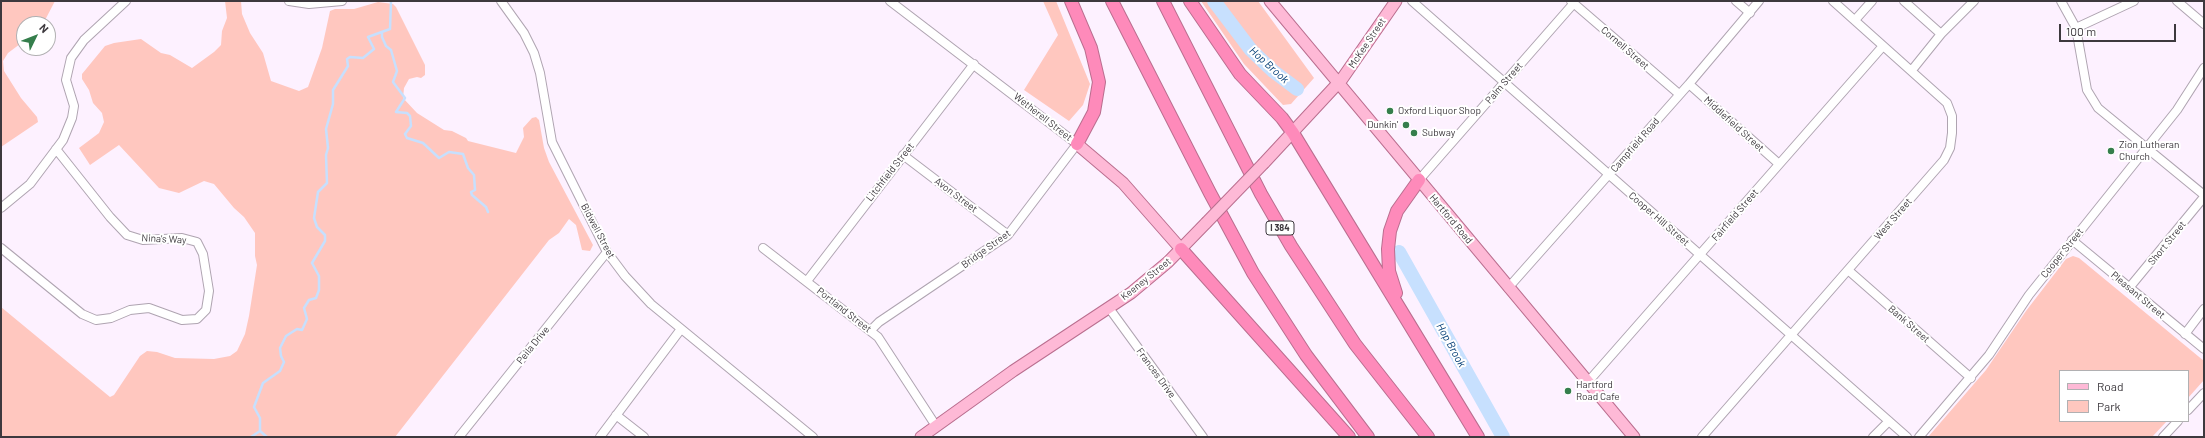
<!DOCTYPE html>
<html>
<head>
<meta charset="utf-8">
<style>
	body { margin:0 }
	#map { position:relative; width:2205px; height:438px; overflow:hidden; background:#fdf1ff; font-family:Barlow,sans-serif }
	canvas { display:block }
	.frame { position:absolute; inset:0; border:2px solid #3d393e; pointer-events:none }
	.legend { position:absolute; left:2059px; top:370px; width:130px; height:52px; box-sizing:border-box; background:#fff; border:1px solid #b1b0b2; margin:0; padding:5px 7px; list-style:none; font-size:12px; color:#3d393e }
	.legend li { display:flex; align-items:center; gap:8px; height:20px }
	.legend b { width:20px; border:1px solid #b1b0b2 }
	.north { position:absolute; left:16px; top:16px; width:40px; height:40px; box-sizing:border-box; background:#fff; border:1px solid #b1b0b2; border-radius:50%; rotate:47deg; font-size:11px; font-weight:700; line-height:16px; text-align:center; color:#3d393e }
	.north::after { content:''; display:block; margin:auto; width:14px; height:18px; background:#357e4c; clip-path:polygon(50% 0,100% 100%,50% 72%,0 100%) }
	.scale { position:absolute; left:2059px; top:24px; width:117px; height:18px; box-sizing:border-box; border:2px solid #3d393e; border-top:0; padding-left:5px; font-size:12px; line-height:14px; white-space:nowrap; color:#3d393e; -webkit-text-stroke:3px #fff; paint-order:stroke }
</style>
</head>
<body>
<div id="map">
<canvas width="2205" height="438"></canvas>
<div class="frame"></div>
<ul class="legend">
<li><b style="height:5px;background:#feb9d6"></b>Road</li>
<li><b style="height:11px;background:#ffc7bf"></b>Park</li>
</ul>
<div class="north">N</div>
<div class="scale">100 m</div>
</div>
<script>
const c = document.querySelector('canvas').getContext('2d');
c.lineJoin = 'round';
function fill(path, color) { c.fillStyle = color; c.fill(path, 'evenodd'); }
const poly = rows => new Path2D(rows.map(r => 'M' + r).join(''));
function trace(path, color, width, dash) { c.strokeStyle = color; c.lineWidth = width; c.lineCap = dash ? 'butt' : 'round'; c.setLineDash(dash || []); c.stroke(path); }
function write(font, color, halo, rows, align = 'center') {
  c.font = font + ' Barlow,sans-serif'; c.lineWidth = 4; c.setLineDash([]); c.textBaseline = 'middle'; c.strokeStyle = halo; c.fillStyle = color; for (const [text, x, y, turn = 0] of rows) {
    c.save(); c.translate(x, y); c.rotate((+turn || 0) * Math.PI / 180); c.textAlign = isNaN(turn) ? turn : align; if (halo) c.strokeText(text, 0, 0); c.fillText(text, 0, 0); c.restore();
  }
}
const green = poly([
	[1,1,55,1,43,24,24,24,24,41,8,53,3,61,4,71,21,98,37,117,38,122,1,147],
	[225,1,241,1,242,14,250,33,263,53,271,81,299,91,308,87,322,48,330,11,335,9,354,9,378,2,393,4,396,7,425,65,425,75,421,78,417,77,409,79,404,88,403,98,417,113,444,130,452,131,466,138,468,141,516,153,524,137,523,128,532,118,536,117,539,120,544,148,549,162,593,245,590,251,582,250,576,225,569,219,559,233,549,240,395,437,1,437,1,307,110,397,114,395,140,356,147,351,157,352,175,358,214,359,230,356,237,351,245,334,249,316,257,265,255,256,255,233,244,217,234,208,214,184,204,181,179,193,159,188,119,145,90,165,79,148,99,133,104,122,102,113,93,103,89,90,82,79,82,74,105,46,114,43,141,39,161,53,170,55,192,68,214,52,221,45,222,31,227,18],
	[1043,1,1056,1,1090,84,1083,105,1069,121,1024,90,1058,35],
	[1201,1,1258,1,1314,78,1291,104,1283,105,1244,64],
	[2073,256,2079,258,2204,361,2204,380,2188,398,2188,371,2060,371,2060,421,2167,421,2152,437,1928,437,1986,370,2026,311,2066,259]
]);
const stream = poly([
	[382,33,382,37,386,46,391,50,397,71,393,82,405,98,396,112,407,113,410,116,411,126,405,134,407,138,423,143,439,158,449,152,463,154,468,168,474,175,475,190,471,192,472,195,486,207,488,212],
	[251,437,260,431],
	[267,437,260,431,260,418,254,407,263,383,280,371,284,362,281,356,280,348,286,336,297,329,302,330,307,319,304,308,309,300,316,298,319,290,319,276,312,263,325,241,325,235,317,227,314,218,318,192,327,183,326,155,328,148,326,129,333,104,333,90,348,66,347,59,350,57,363,58,374,49,368,37,390,29,391,1]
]);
const river = poly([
	[1214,1,1251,50,1273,71,1297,89],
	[1399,252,1503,437]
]);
const minor = poly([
	[289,1,309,4,342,1],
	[501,1,524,33,534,53,540,73,552,142,607,252,625,276,651,304,813,437],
	[1412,1,1907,437],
	[1571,1,1679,94],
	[1736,1,1750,13],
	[1904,1,1941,34],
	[2061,1,2076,28,2087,90,2098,108,2204,195],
	[2177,1,2204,24],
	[1855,20,1872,1],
	[2076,28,2134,1],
	[1912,70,1941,34,1974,1],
	[1689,84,1779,164],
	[903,155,1008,235],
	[1419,180,1574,3],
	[1,208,30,184,63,140,72,118,74,106,66,80,71,58,84,40,126,1],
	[2072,240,2204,349],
	[1,248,82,314,96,320,111,318,130,310,149,308,182,320,197,319,206,310,209,291,203,254,197,242,182,238,143,240,127,235,110,217,56,149],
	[763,248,878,337,936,426],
	[1848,270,1971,378],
	[807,281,974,64],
	[1508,288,1689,84,1759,1],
	[2129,288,2204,197],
	[1109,308,1203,437],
	[871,330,879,322,1008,235,1077,144,890,1],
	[2185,334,2204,309],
	[1587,383,1883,46],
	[2188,410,2204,393],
	[616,415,644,437],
	[459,437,607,252],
	[600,437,681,329],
	[1702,437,1944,160,1950,148,1952,133,1952,116,1947,103,1833,1],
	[1873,437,1889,421],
	[1919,437,1989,355,2029,295,2177,110,2204,68],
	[2163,437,2178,421]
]);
const major = poly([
	[1270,1,1634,437],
	[1077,144,1123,183,1181,249],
	[1264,163,1342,79,1396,1],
	[921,437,1013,371,1131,293,1168,262,1206,223]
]);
const highway = poly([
	[1071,1,1091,48,1099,82,1094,112,1077,144],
	[1112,1,1210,193,1253,273,1306,355,1368,437],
	[1163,1,1261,194,1291,246,1355,344,1428,437],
	[1190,1,1240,74,1282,118,1293,133,1478,437],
	[1181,249,1349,437],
	[1396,293,1389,271,1388,249,1390,231,1397,211,1419,180]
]);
const majorBridge = poly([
	[1206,223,1264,163]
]);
const markers = [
	[1390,111,4,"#357e4c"],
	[1406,125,4,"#357e4c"],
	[1414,133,4,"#357e4c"],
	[2111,151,4,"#357e4c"],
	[1568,391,4,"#357e4c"]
];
const shields = [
	[1280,228,28]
];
const shieldNames = [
	["I 384",1280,228]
];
const streetNames = [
	["McKee Street",1367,43,-56],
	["Cornell Street",1625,48,41],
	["Palm Street",1504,83,-49],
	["Wetherell Street",1043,117,38],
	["Middlefield Street",1734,124,42],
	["Campfield Road",1635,145,-49],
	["Litchfield Street",890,172,-52],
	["Avon Street",956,195,37],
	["Fairfield Street",1735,215,-49],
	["Hartford Road",1451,219,50],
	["Cooper Hill Street",1659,219,41],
	["West Street",1893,219,-49],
	["Bidwell Street",598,231,62],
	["Nina's Way",164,239,3],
	["Short Street",2167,243,-51],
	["Bridge Street",986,249,-36],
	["Cooper Street",2062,253,-51],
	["Keeney Street",1146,279,-39],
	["Pleasant Street",2138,295,40],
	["Portland Street",844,310,38],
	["Bank Street",1909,324,41],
	["Peila Drive",533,345,-51],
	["Frances Drive",1156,373,54]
];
const poiNames = [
	["Oxford Liquor Shop",1398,111],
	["Dunkin'",1398,125,"right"],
	["Subway",1422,133],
	["Zion Lutheran",2119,145],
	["Church",2119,157],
	["Hartford",1576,385],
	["Road Cafe",1576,397]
];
const waterNames = [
	["Hop Brook",1269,65,42],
	["Hop Brook",1451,345,61]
];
fill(green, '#ffc7bf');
trace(stream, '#c7e0fe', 2.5);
trace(river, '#c7e0fe', 14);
trace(minor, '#afa4b1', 10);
trace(major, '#ba6e8f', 13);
trace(highway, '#ba6e8f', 14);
trace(minor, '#fff', 8);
trace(major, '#feb9d6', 11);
trace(highway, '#fe8aba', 12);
trace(majorBridge, '#ba6e8f', 13, []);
trace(majorBridge, '#feb9d6', 11);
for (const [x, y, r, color] of markers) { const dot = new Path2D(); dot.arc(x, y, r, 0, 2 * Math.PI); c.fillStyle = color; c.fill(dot); trace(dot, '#fff', 1.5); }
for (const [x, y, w] of shields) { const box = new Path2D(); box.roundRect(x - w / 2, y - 7, w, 14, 3); c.fillStyle = '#fff'; c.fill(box); trace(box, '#3d393e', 1); }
write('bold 9px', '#3d393e', null, shieldNames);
write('10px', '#3d393e', '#fff', streetNames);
write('10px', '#3d393e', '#fff', poiNames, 'left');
write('italic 11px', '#003c75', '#fff', waterNames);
</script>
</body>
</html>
